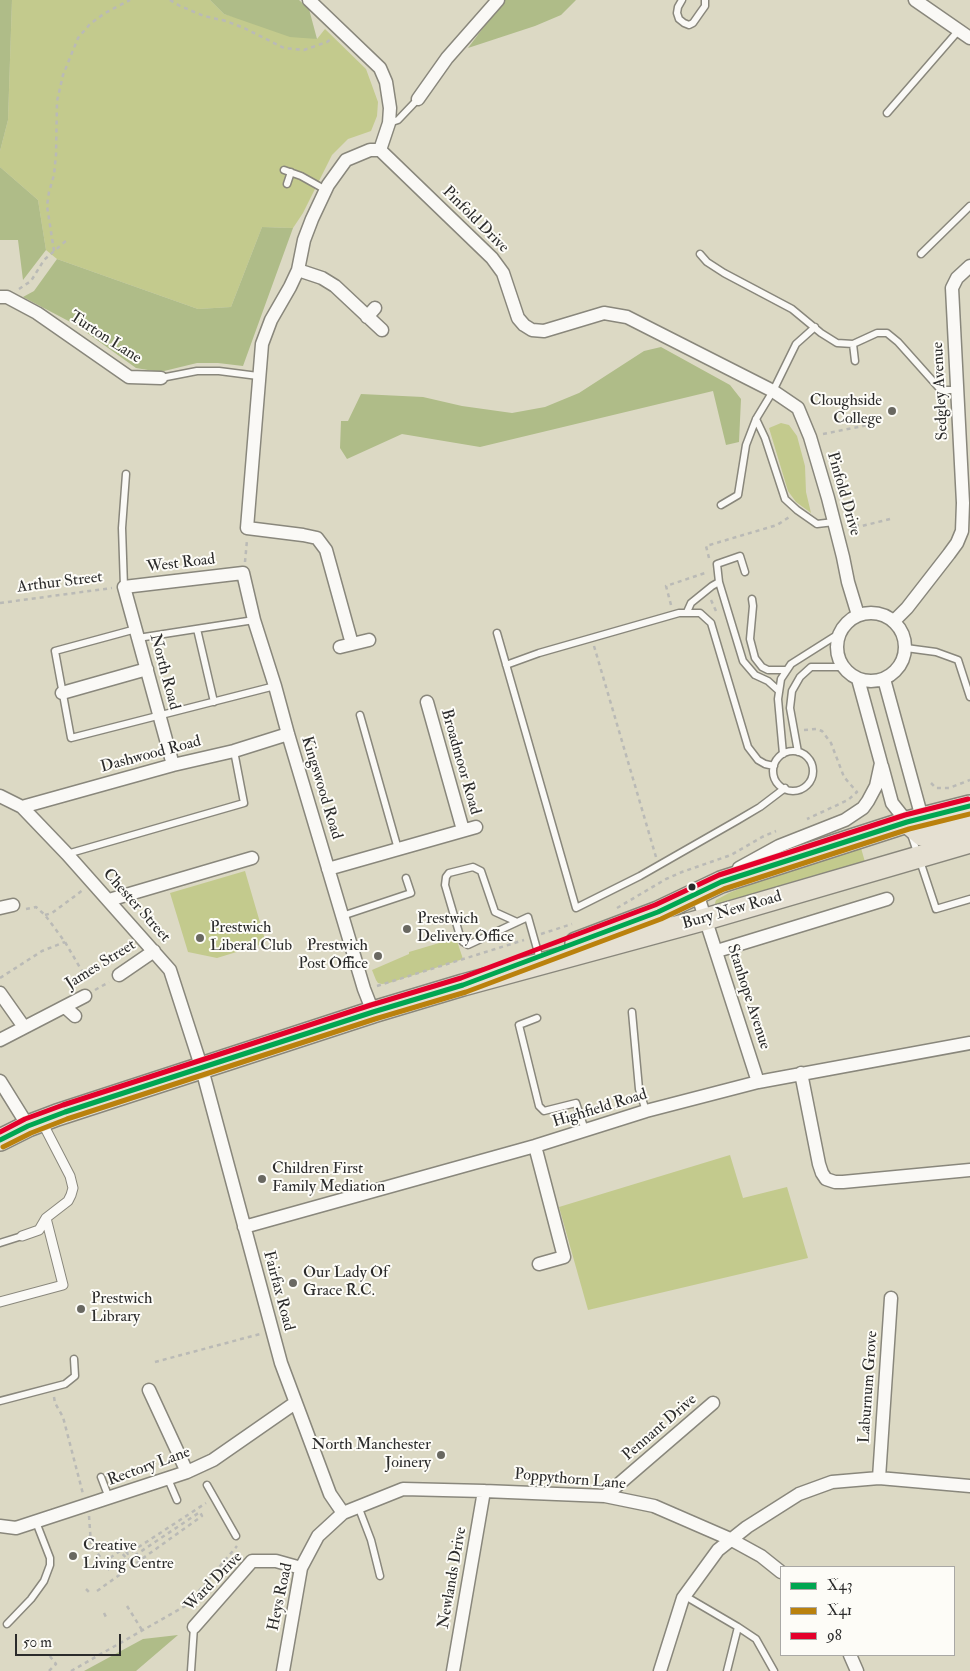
<!DOCTYPE html>
<html>
<head>
<meta charset="utf-8">
<style>
	body { margin:0 }
	#map { position:relative; width:970px; height:1671px; overflow:hidden; background:#dcd9c4; font-family:"IM FELL Double Pica",serif }
	canvas { display:block }
	.legend { position:absolute; left:780px; top:1566px; width:175px; height:90px; box-sizing:border-box; background:#fdfcf7; border:1px solid #a9a8a5; margin:0; padding:6px 9px; list-style:none; font-size:15px; color:#2b2b2b }
	.legend li { display:flex; align-items:center; gap:10px; height:25px }
	.legend b { width:25px; border:1px solid #a9a8a5 }
	.scale { position:absolute; left:15px; top:1634px; width:106px; height:22px; box-sizing:border-box; border:2px solid #2b2b2b; border-top:0; padding-left:6px; font-size:15px; line-height:18px; white-space:nowrap; color:#2b2b2b; -webkit-text-stroke:4px #fdfcf7; paint-order:stroke }
</style>
</head>
<body>
<div id="map">
<canvas width="970" height="1671"></canvas>
<ul class="legend">
<li><b style="height:6px;background:#00a651"></b>X43</li>
<li><b style="height:6px;background:#ba810d"></b>X41</li>
<li><b style="height:6px;background:#e4002b"></b>98</li>
</ul>
<div class="scale">50 m</div>
</div>
<script>
const c = document.querySelector('canvas').getContext('2d');
c.lineJoin = 'round';
function fill(path, color) { c.fillStyle = color; c.fill(path, 'evenodd'); }
const poly = rows => new Path2D(rows.map(r => 'M' + r).join(''));
function trace(path, color, width, dash) { c.strokeStyle = color; c.lineWidth = width; c.lineCap = dash ? 'butt' : 'round'; c.setLineDash(dash || []); c.stroke(path); }
function write(font, color, halo, rows, align = 'center') {
  c.font = font + ' "IM FELL Double Pica",serif'; c.lineWidth = 4; c.setLineDash([]); c.textBaseline = 'middle'; c.strokeStyle = halo; c.fillStyle = color; for (const [text, x, y, turn = 0] of rows) {
    c.save(); c.translate(x, y); c.rotate((+turn || 0) * Math.PI / 180); c.textAlign = isNaN(turn) ? turn : align; if (halo) c.strokeText(text, 0, 0); c.fillText(text, 0, 0); c.restore();
  }
}
const green = poly([
	[12,0,210,0,224,14,317,39,325,29,366,69,378,102,377,116,371,131,348,139,332,155,303,213,293,228,262,227,231,307,198,309,57,259,46,250,38,200,0,167,0,151,8,120],
	[781,423,789,425,797,436,805,466,806,492,811,513,796,502,788,491,769,428],
	[861,848,865,862,714,906,716,900,729,893,768,877],
	[245,871,266,943,217,958,188,952,170,893],
	[456,938,463,959,389,983,382,984,378,983,376,980,372,970,409,954,409,952],
	[730,1155,743,1198,787,1187,808,1258,588,1310,559,1207]
]);
const forest = poly([
	[0,0,12,0,8,120,0,151],
	[210,0,299,0,309,9,317,39,290,37,224,14],
	[504,0,576,0,561,15,535,26,468,48],
	[0,167,38,200,46,250,23,280,18,240,0,240],
	[262,227,293,228,243,366,218,363,197,363,160,372,136,368,76,325,23,297,34,291,57,259,198,309,231,307],
	[661,347,730,385,741,399,739,442,726,445,713,391,480,447,402,434,347,459,340,448,341,421,348,421,361,394,423,397,462,406,512,413,545,407,579,393,644,351],
	[178,1635,136,1671,84,1671,143,1639]
]);
const path = poly([
	[170,0,180,6,204,16,226,21,244,28,284,48,304,50,327,42,332,38],
	[54,251,47,206,49,192,54,175,56,155,57,101,63,75,78,38,90,24,105,13,130,0],
	[19,289,31,281,44,260,68,239],
	[823,434,868,425],
	[847,524,862,526,890,519],
	[709,558,706,546,777,525,791,516],
	[245,562,247,540],
	[711,600,716,611],
	[0,603,112,588],
	[671,605,666,586,708,572],
	[594,646,656,857],
	[804,730,816,729,822,731,831,743,844,777,857,792,848,800,807,819],
	[931,783,936,788,949,788,970,780],
	[617,908,666,879,682,872,731,855,762,837,776,831],
	[26,909,36,907,45,915,65,942,89,983],
	[45,915,52,913,83,890],
	[541,934,572,924],
	[0,978,42,951,65,942],
	[377,986,524,940],
	[95,990,109,982],
	[155,1362,260,1334],
	[54,1397,55,1403,63,1417,83,1494],
	[89,1516,91,1544,110,1571],
	[120,1550,124,1548,128,1554,206,1503],
	[86,1589,89,1592],
	[97,1591,202,1516,200,1512,128,1560,120,1551,104,1562],
	[127,1606,142,1630],
	[104,1613,106,1617],
	[49,1671,56,1664,49,1655],
	[71,1671,187,1605,237,1546]
]);
const service = poly([
	[682,0,678,7,677,13,679,19,684,23,689,25,693,23,700,13,705,6,705,0],
	[887,113,959,30],
	[389,123,398,120,418,99],
	[284,170,301,176,326,190],
	[287,184,291,172],
	[700,254,707,262,724,273,792,309,821,333,837,343,853,344],
	[921,254,970,206],
	[855,361,853,344,877,333,887,333,898,342,940,389,944,390,957,390],
	[161,378,197,371,219,371,258,376],
	[756,419,765,438,785,499,797,510,817,524,834,522],
	[721,505,738,495,746,445,756,419,773,391,796,344,815,327],
	[745,572,740,556,717,564,719,582,743,661,755,675,768,681,779,691],
	[124,587,122,528,126,474],
	[752,599,753,606,750,639,755,658,762,667,768,670,787,670],
	[687,612,691,603,712,586,719,582],
	[136,629,55,651,71,738,275,686],
	[197,629,214,702],
	[497,633,576,908,640,876,738,820,760,807,785,788],
	[138,638,254,620],
	[906,648,936,652,958,660,970,697],
	[506,665,539,653,679,613,700,613,711,623,748,747,758,760,765,764,774,766],
	[360,715,398,849],
	'773 771a20 20 0 1 1 40 0a20 20 0 1 1-40 0Z',
	[798,752,790,708,792,691,800,677,811,667,844,667],
	[783,754,778,699,781,679,791,664,840,633],
	[911,834,936,909,970,899],
	[67,854,244,803,234,751],
	[342,916,411,893,406,878],
	[517,922,495,912,481,871,473,867,449,873,446,877,445,885,460,936,463,942,468,945,528,917,539,956],
	[632,1012,639,1089,646,1111],
	[537,1018,519,1025,539,1106,544,1111,576,1103,585,1130],
	[0,1243,22,1236],
	[0,1401,65,1384,75,1376,74,1359],
	[101,1477,109,1498],
	[168,1479,177,1500],
	[207,1485,236,1536],
	[358,1506,371,1540,380,1576],
	[685,1596,738,1627],
	[7,1624,31,1599,44,1581,50,1565,50,1558,36,1522],
	[191,1671,194,1627],
	[727,1671,738,1627,756,1639,774,1671]
]);
const pedestrian = poly([
	[22,1236,39,1230,46,1218,68,1201,71,1195,73,1188,70,1176,42,1122],
	[0,1302,63,1285,46,1218]
]);
const minor = poly([
	[309,0,380,68,386,82,390,108,389,123,380,150],
	[915,0,970,38],
	[418,99,447,58,498,0],
	[298,270,322,278,335,286,382,330],
	[0,297,7,297,37,313,129,377,161,378],
	[367,317,375,308],
	'837 647a34 34 0 1 1 68 0a34 34 0 1 1-68 0Z',
	[894,621,907,608,949,554,957,543,962,531,963,503,952,288,957,278,970,266],
	[352,644,326,550,317,538,303,535,247,528,262,344,271,320,290,287,298,270,304,240,312,219,328,185,346,160,370,150,380,150,492,258,503,273,518,318,524,325,532,330,544,331,604,313,627,317,773,391,798,408,810,437,828,498,843,557,848,582,858,615],
	[340,647,369,640],
	[884,679,922,818],
	[62,693,147,669],
	[427,702,463,830],
	[173,765,124,587,243,573,254,620,275,686,288,734,364,989,373,1012],
	[882,766,892,803,907,822],
	[0,796,22,807,67,854,170,970,202,1069,281,1363,330,1494,343,1513],
	[22,807,173,765,234,751,288,734],
	[739,868,779,846,845,820,863,808,868,801,876,786,881,763,858,679],
	[328,869,476,827],
	[697,893,758,1082],
	[109,900,252,858],
	[0,908,13,905],
	[717,951,887,899],
	[119,975,154,951],
	[0,993,24,1027],
	[65,1007,75,1016],
	[0,1040,85,996],
	[801,1073,819,1164,822,1173,826,1179,835,1182,843,1182,970,1170],
	[0,1081,28,1126],
	[535,1146,564,1257,539,1264],
	[244,1227,535,1146,646,1111,758,1082,970,1043],
	[149,1390,187,1472],
	[879,1478,891,1298],
	[605,1496,713,1403],
	[0,1526,16,1528,187,1472,213,1460,295,1403],
	[194,1627,252,1561,276,1561,301,1568],
	[850,1655,857,1671],
	[283,1671,301,1568,318,1536,343,1513,403,1489,484,1491,605,1496,654,1506,730,1539,761,1556,781,1572],
	[453,1671,484,1491],
	[660,1671,683,1598,718,1550,747,1527,799,1494,832,1482,879,1478,970,1486]
]);
const trunk = poly([
	[907,822,922,835,941,833,970,825],
	[576,943,658,912,721,882,907,822,970,806],
	[0,1140,28,1126,57,1115,373,1012,463,985,706,919,970,842]
]);
const bus1 = poly([
	[0,1140,28,1126,65,1112,373,1012,463,985,658,912,721,882,907,822,970,806]
]);
const bus2 = poly([
	[3,1147,31,1133,67,1119,375,1019,466,992,661,919,724,889,909,829,970,814]
]);
const bus3 = poly([
	[0,1132,25,1119,63,1105,371,1005,461,978,655,905,719,875,905,815,968,799]
]);
const markers = [
	[892,411,5,"#696861"],
	[692,887,4.5,"#2b2b2b"],
	[407,929,5,"#696861"],
	[200,938,5,"#696861"],
	[378,956,5,"#696861"],
	[262,1179,5,"#696861"],
	[293,1283,5,"#696861"],
	[81,1309,5,"#696861"],
	[441,1455,5,"#696861"],
	[73,1556,5,"#696861"]
];
const streetNames = [
	["Pinfold Drive",475,220,45],
	["Turton Lane",105,338,33],
	["Sedgley Avenue",941,391,-93],
	["Pinfold Drive",843,494,74],
	["West Road",181,564,-7],
	["Arthur Street",60,583,-7],
	["North Road",164,672,75],
	["Dashwood Road",151,755,-15],
	["Broadmoor Road",460,762,74],
	["Kingswood Road",321,788,73],
	["Chester Street",136,906,48],
	["Bury New Road",732,911,-16],
	["James Street",101,965,-32],
	["Stanhope Avenue",748,997,72],
	["Highfield Road",600,1109,-17],
	["Fairfax Road",278,1291,75],
	["Laburnum Grove",869,1387,-86],
	["Pennant Drive",660,1428,-41],
	["Rectory Lane",149,1467,-20],
	["Poppythorn Lane",570,1480,5],
	["Newlands Drive",453,1578,-80],
	["Ward Drive",214,1582,-46],
	["Heys Road",281,1597,-78]
];
const poiNames = [
	["Cloughside",882,402,"right"],
	["College",882,420,"right"],
	["Prestwich",417,920],
	["Delivery Office",417,938],
	["Prestwich",210,929],
	["Liberal Club",210,947],
	["Prestwich",368,947,"right"],
	["Post Office",368,965,"right"],
	["Children First",272,1170],
	["Family Mediation",272,1188],
	["Our Lady Of",303,1274],
	["Grace R.C.",303,1292],
	["Prestwich",91,1300],
	["Library",91,1318],
	["North Manchester",431,1446,"right"],
	["Joinery",431,1464,"right"],
	["Creative",83,1547],
	["Living Centre",83,1565]
];
fill(green, '#c3ca8d');
fill(forest, '#afbc88');
trace(service, '#89877c', 9);
trace(pedestrian, '#89877c', 11);
trace(minor, '#89877c', 15);
trace(trunk, '#89877c', 24);
trace(path, '#babab6', 2.5, [4, 4]);
trace(service, '#faf9f6', 6);
trace(pedestrian, '#faf9f6', 9);
trace(minor, '#faf9f6', 12);
trace(trunk, '#e5e0d2', 21);
trace(bus1, '#00a651', 5);
trace(bus2, '#ba810d', 5);
trace(bus3, '#e4002b', 5);
for (const [x, y, r, color] of markers) { const dot = new Path2D(); dot.arc(x, y, r, 0, 2 * Math.PI); c.fillStyle = color; c.fill(dot); trace(dot, '#fdfcf7', 2); }
write('16px', '#2b2b2b', '#fdfcf7', streetNames);
write('16px', '#2b2b2b', '#fdfcf7', poiNames, 'left');
</script>
</body>
</html>
